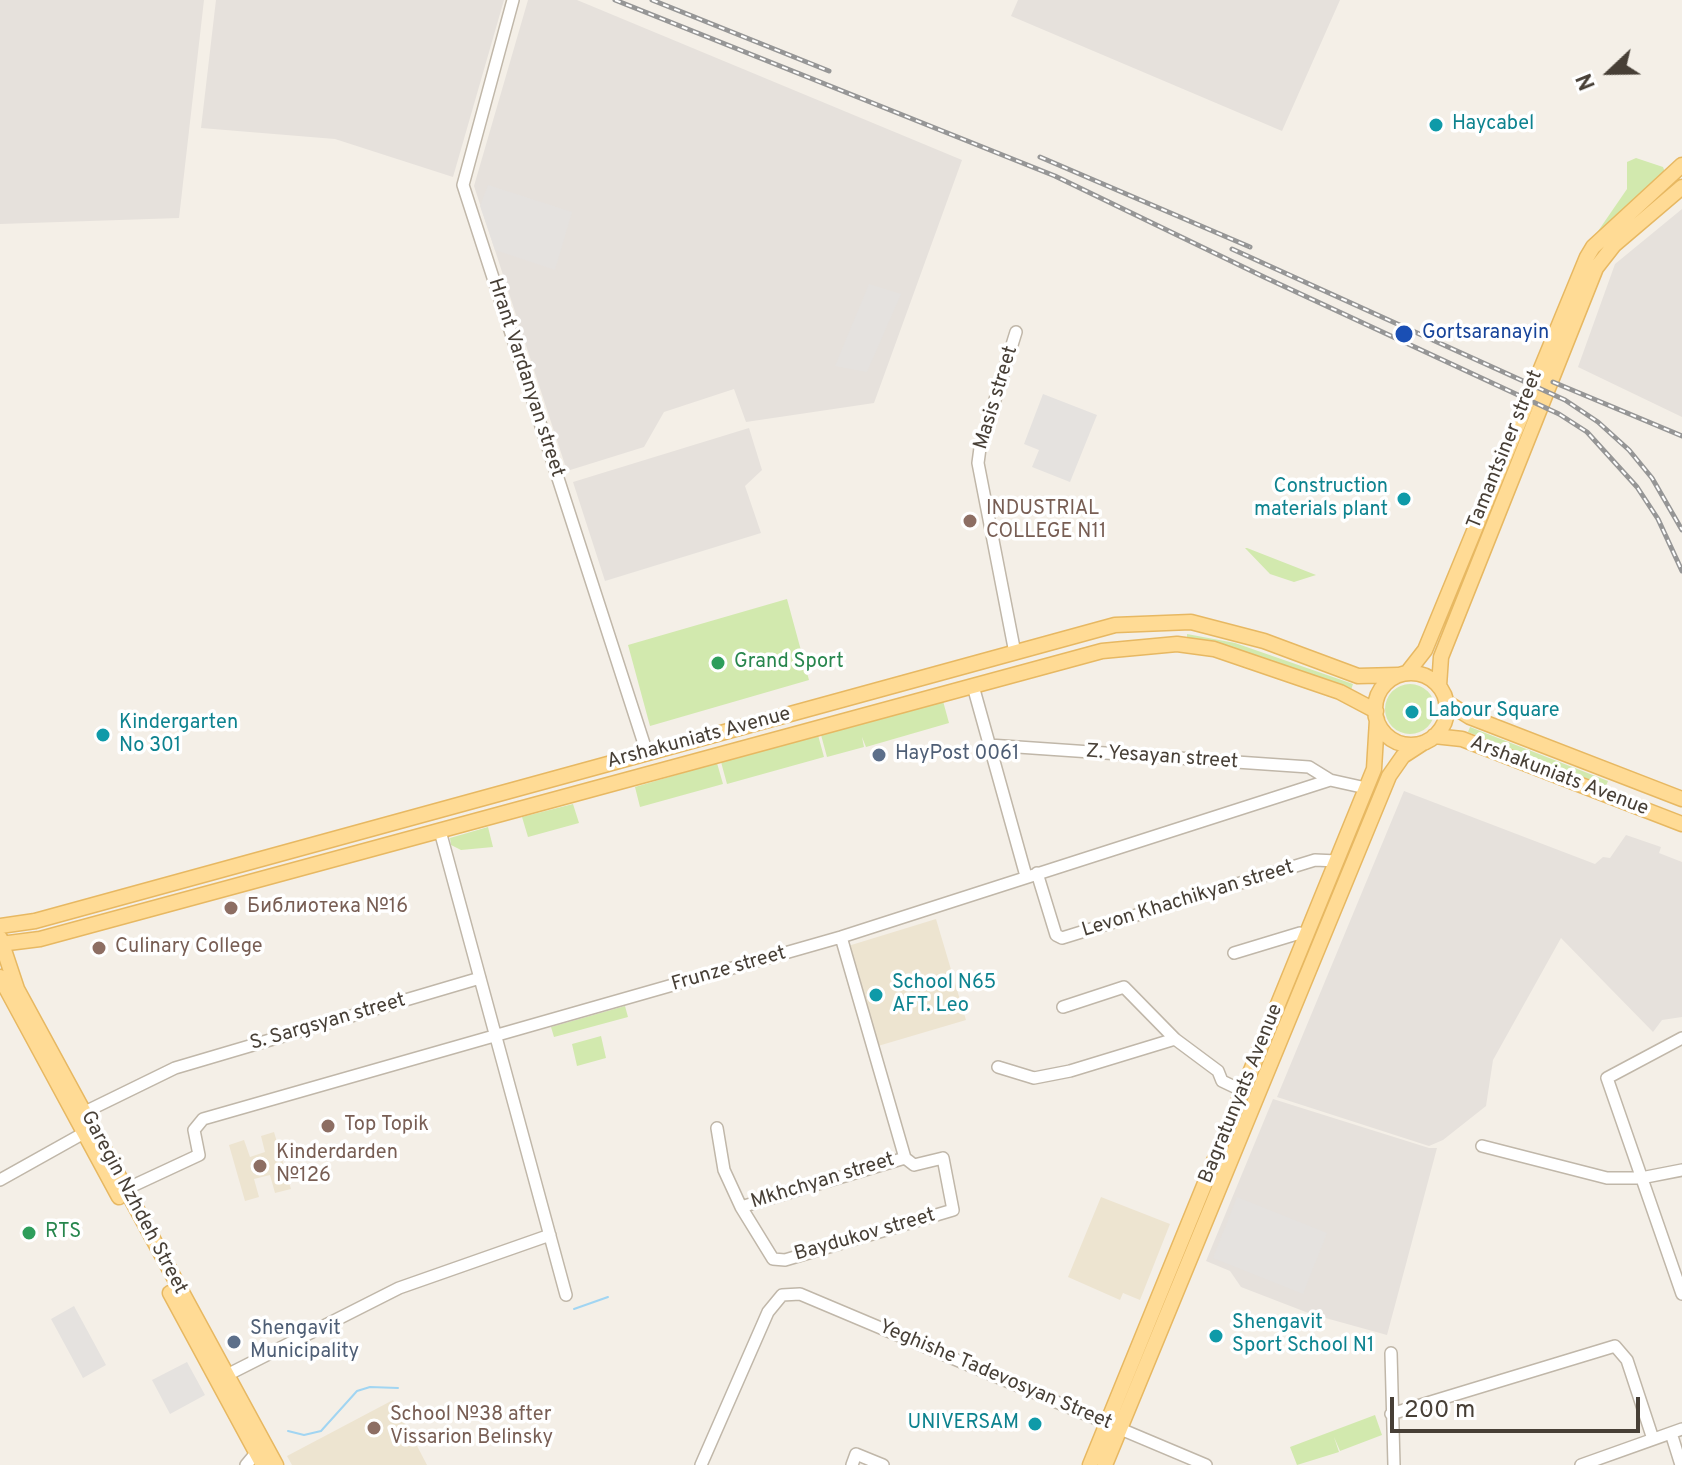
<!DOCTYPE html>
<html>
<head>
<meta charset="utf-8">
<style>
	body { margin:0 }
	#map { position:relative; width:1682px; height:1465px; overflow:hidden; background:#f4efe7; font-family:Overpass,sans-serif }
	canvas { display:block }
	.north { position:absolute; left:1570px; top:32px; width:80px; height:80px; -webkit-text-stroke:6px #fff; paint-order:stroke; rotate:248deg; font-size:22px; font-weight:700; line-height:32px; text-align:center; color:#473f36 }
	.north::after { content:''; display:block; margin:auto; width:28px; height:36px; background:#473f36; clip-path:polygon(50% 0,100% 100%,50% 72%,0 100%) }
	.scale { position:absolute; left:1390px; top:1397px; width:250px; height:36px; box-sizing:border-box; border:4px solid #473f36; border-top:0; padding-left:10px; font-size:24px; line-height:28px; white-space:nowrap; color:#473f36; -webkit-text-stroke:6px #fff; paint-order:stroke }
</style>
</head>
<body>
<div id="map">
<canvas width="1682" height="1465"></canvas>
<div class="north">N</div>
<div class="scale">200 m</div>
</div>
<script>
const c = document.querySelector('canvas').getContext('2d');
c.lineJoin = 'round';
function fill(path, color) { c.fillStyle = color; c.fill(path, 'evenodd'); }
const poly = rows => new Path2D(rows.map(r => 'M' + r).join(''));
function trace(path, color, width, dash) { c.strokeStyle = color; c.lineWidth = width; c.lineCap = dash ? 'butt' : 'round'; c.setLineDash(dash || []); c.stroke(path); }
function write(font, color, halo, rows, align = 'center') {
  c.font = font + ' Overpass,sans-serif'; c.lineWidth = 7; c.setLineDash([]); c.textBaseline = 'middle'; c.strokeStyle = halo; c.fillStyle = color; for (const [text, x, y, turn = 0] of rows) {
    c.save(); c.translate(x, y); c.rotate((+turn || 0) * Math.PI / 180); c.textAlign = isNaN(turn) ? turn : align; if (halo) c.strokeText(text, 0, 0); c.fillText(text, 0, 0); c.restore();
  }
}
const industrial = poly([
	[0,0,204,0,179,218,0,224],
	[216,0,504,0,453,177,335,139,201,128],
	[528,0,577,0,962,160,874,403,746,422,734,389,664,412,644,447,567,471,474,186],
	[1018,0,1340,0,1282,131,1011,16],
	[1682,209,1682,417,1578,367,1615,264],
	[749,428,762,470,745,486,761,533,605,581,573,482],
	[1404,791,1595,864,1603,857,1610,858,1626,835,1661,847,1659,853,1682,862,1682,1017,1662,1020,1653,1032,1561,938,1493,1060,1486,1106,1443,1140,1429,1146,1277,1097],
	[1273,1099,1429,1148,1437,1148,1387,1335,1311,1314,1241,1287,1230,1271,1206,1261]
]);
const education = poly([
	[936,919,966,1020,878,1046,848,946],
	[274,1132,291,1189,275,1193,270,1175,254,1179,259,1197,245,1201,229,1145,244,1140,250,1157,265,1152,261,1136],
	[1101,1197,1170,1224,1140,1300,1123,1293,1120,1300,1068,1277],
	[393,1400,427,1465,292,1465,287,1456]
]);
const green = poly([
	[1636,158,1663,167,1665,172,1594,237,1627,189,1627,162],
	[1245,548,1247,548,1316,575,1294,582,1270,574],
	[787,599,809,680,650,726,628,645],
	[1187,634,1235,643,1353,684,1351,690,1233,649,1187,640],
	'1385 709a25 25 0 1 1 50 0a25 25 0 1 1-50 0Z',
	[943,701,949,723,866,747,862,737,864,747,827,757,821,735],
	[1470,727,1608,781,1606,786,1468,732],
	[818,735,824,757,727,784,721,762],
	[717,763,723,784,640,807,635,787],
	[573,804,579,823,528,837,522,817],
	[488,827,493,847,461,850,451,845,450,838],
	[625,1006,628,1017,554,1037,551,1027],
	[601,1036,606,1058,577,1066,572,1044],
	[1375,1415,1382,1435,1340,1451,1334,1437,1339,1452,1297,1465,1290,1447]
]);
const parking = poly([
	[488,185,572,212,555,270,495,250,480,206],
	[869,284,901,294,867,372,835,366],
	[1043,394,1097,415,1070,482,1032,467,1039,450,1024,444],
	[1237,1197,1327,1233,1303,1294,1213,1258],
	[74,1306,106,1365,83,1378,51,1319],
	[187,1362,205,1395,170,1414,152,1380]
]);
const stream = poly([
	[574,1309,608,1297],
	[288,1431,304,1435,321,1431,357,1391,370,1387,398,1388]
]);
const minor = poly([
	[513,0,463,185,647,753],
	[1015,653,978,463,980,448,1016,332],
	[973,686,1026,876],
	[989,745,1309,767,1330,780],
	[440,831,566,1295],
	[1037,873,1056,935,1062,938,1315,860,1337,861],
	[1234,953,1300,933,1306,936],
	[1063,1007,1124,987,1175,1039],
	[1682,1038,1607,1078,1682,1294],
	[998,1067,1034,1078,1070,1071,1175,1039,1218,1071,1222,1081,1243,1091],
	[85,1112,175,1068,480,978],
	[717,1128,724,1170,741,1207,773,1259,785,1260,953,1210,943,1158,914,1165,905,1158,841,937],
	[1482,1146,1607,1178,1641,1178,1682,1170],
	[0,1180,84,1133],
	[126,1189,199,1155,194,1130,203,1119,841,937,1330,780,1366,788],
	[741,1207,905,1158],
	[1391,1353,1394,1465],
	[225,1376,399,1288,550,1235],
	[1391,1414,1615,1346,1627,1360,1653,1439],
	[1671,1433,1681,1465],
	[246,1465,261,1447],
	[701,1465,768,1312,782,1295,800,1294,1206,1465],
	[852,1465,856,1454,883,1465],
	[1581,1465,1682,1429]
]);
const major = poly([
	[1407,673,1425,650,1587,257,1593,247,1682,165],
	'1375 709a36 36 0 1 1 72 0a36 36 0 1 1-72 0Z',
	[1439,686,1441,657,1596,268,1614,245,1682,187],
	[1446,702,1470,717,1682,799],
	[1434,736,1462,739,1682,824],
	[0,926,35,921,1115,625,1191,622,1264,641,1358,676,1398,675],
	[0,938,17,989,276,1465],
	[0,944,40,939,1102,651,1177,644,1214,649,1340,692,1376,711],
	[0,977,119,1197],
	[170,1293,263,1465],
	[1090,1465,1374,769,1377,720],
	[1105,1465,1389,776,1403,756,1423,743]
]);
const rail = poly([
	[615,0,1055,176,1264,277,1559,414,1587,432,1637,487,1658,519,1682,571],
	[652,0,829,71],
	[1040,157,1250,247],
	[1232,249,1565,400,1598,422,1629,450,1652,478,1682,530],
	[1553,382,1682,436]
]);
const markers = [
	[1436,125,8,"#0f9aa8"],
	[1404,334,10,"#1a4fb4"],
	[1404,499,8,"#0f9aa8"],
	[970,521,8,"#8d6e63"],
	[718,663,8,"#2e9e5b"],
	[1412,712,8,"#0f9aa8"],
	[103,735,8,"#0f9aa8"],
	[879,755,8,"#5c6f8a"],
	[231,908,8,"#8d6e63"],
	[99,948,8,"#8d6e63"],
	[876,995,8,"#0f9aa8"],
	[328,1126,8,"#8d6e63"],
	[260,1166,8,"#8d6e63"],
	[29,1233,8,"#2e9e5b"],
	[1216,1336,8,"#0f9aa8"],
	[234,1342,8,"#5c6f8a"],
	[1035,1424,8,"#0f9aa8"],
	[374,1428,8,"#8d6e63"]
];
const cultureNames = [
	["Haycabel",1452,125],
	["Construction",1388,488,"right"],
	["materials plant",1388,511,"right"],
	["Labour Square",1428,712],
	["Kindergarten",119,724],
	["No 301",119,747],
	["School N65",892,984],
	["AFT. Leo",892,1007],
	["Shengavit",1232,1324],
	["Sport School N1",1232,1347],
	["UNIVERSAM",1019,1424,"right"]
];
const transitNames = [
	["Gortsaranayin",1422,334]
];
const streetNames = [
	["Hrant Vardanyan street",525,378,72],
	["Masis street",997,398,-73],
	["Tamantsiner street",1506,450,-68],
	["Arshakuniats Avenue",699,739,-15],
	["Z. Yesayan street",1162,758,4],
	["Arshakuniats Avenue",1559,777,21],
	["Levon Khachikyan street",1188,900,-17],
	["Frunze street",729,970,-16],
	["S. Sargsyan street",328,1023,-16],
	["Bagratunyats Avenue",1242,1094,-68],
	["Mkhchyan street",823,1182,-17],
	["Garegin Nzhdeh Street",133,1203,62],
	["Baydukov street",865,1236,-16],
	["Yeghishe Tadevosyan Street",995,1376,23]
];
const educationNames = [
	["INDUSTRIAL",986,510],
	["COLLEGE N11",986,533],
	["Библиотека №16",247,908],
	["Culinary College",115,948],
	["Top Topik",344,1126],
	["Kinderdarden",276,1154],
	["№126",276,1177],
	["School №38 after",390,1416],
	["Vissarion Belinsky",390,1439]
];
const leisureNames = [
	["Grand Sport",734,663],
	["RTS",45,1233]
];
const serviceNames = [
	["HayPost 0061",895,755],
	["Shengavit",250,1330],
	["Municipality",250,1353]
];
fill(industrial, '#e6e1dc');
fill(education, '#ede4d0');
fill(green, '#d2e9ae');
fill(parking, '#e5e2df');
trace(stream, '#a1d5f2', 2);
trace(minor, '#c0b7a9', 14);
trace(major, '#e7b862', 17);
trace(minor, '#fff', 11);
trace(major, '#ffdb95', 14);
trace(rail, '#969696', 5);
trace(rail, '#fff', 2, [6]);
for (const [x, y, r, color] of markers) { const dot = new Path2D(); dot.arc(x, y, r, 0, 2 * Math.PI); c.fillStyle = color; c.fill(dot); trace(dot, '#fff', 3); }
write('20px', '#0d838f', '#fff', cultureNames, 'left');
write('20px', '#164399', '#fff', transitNames, 'left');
write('20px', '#473f36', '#fff', streetNames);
write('20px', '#785e54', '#fff', educationNames, 'left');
write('20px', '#27864d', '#fff', leisureNames, 'left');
write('20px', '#4e5e75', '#fff', serviceNames, 'left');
</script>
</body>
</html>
